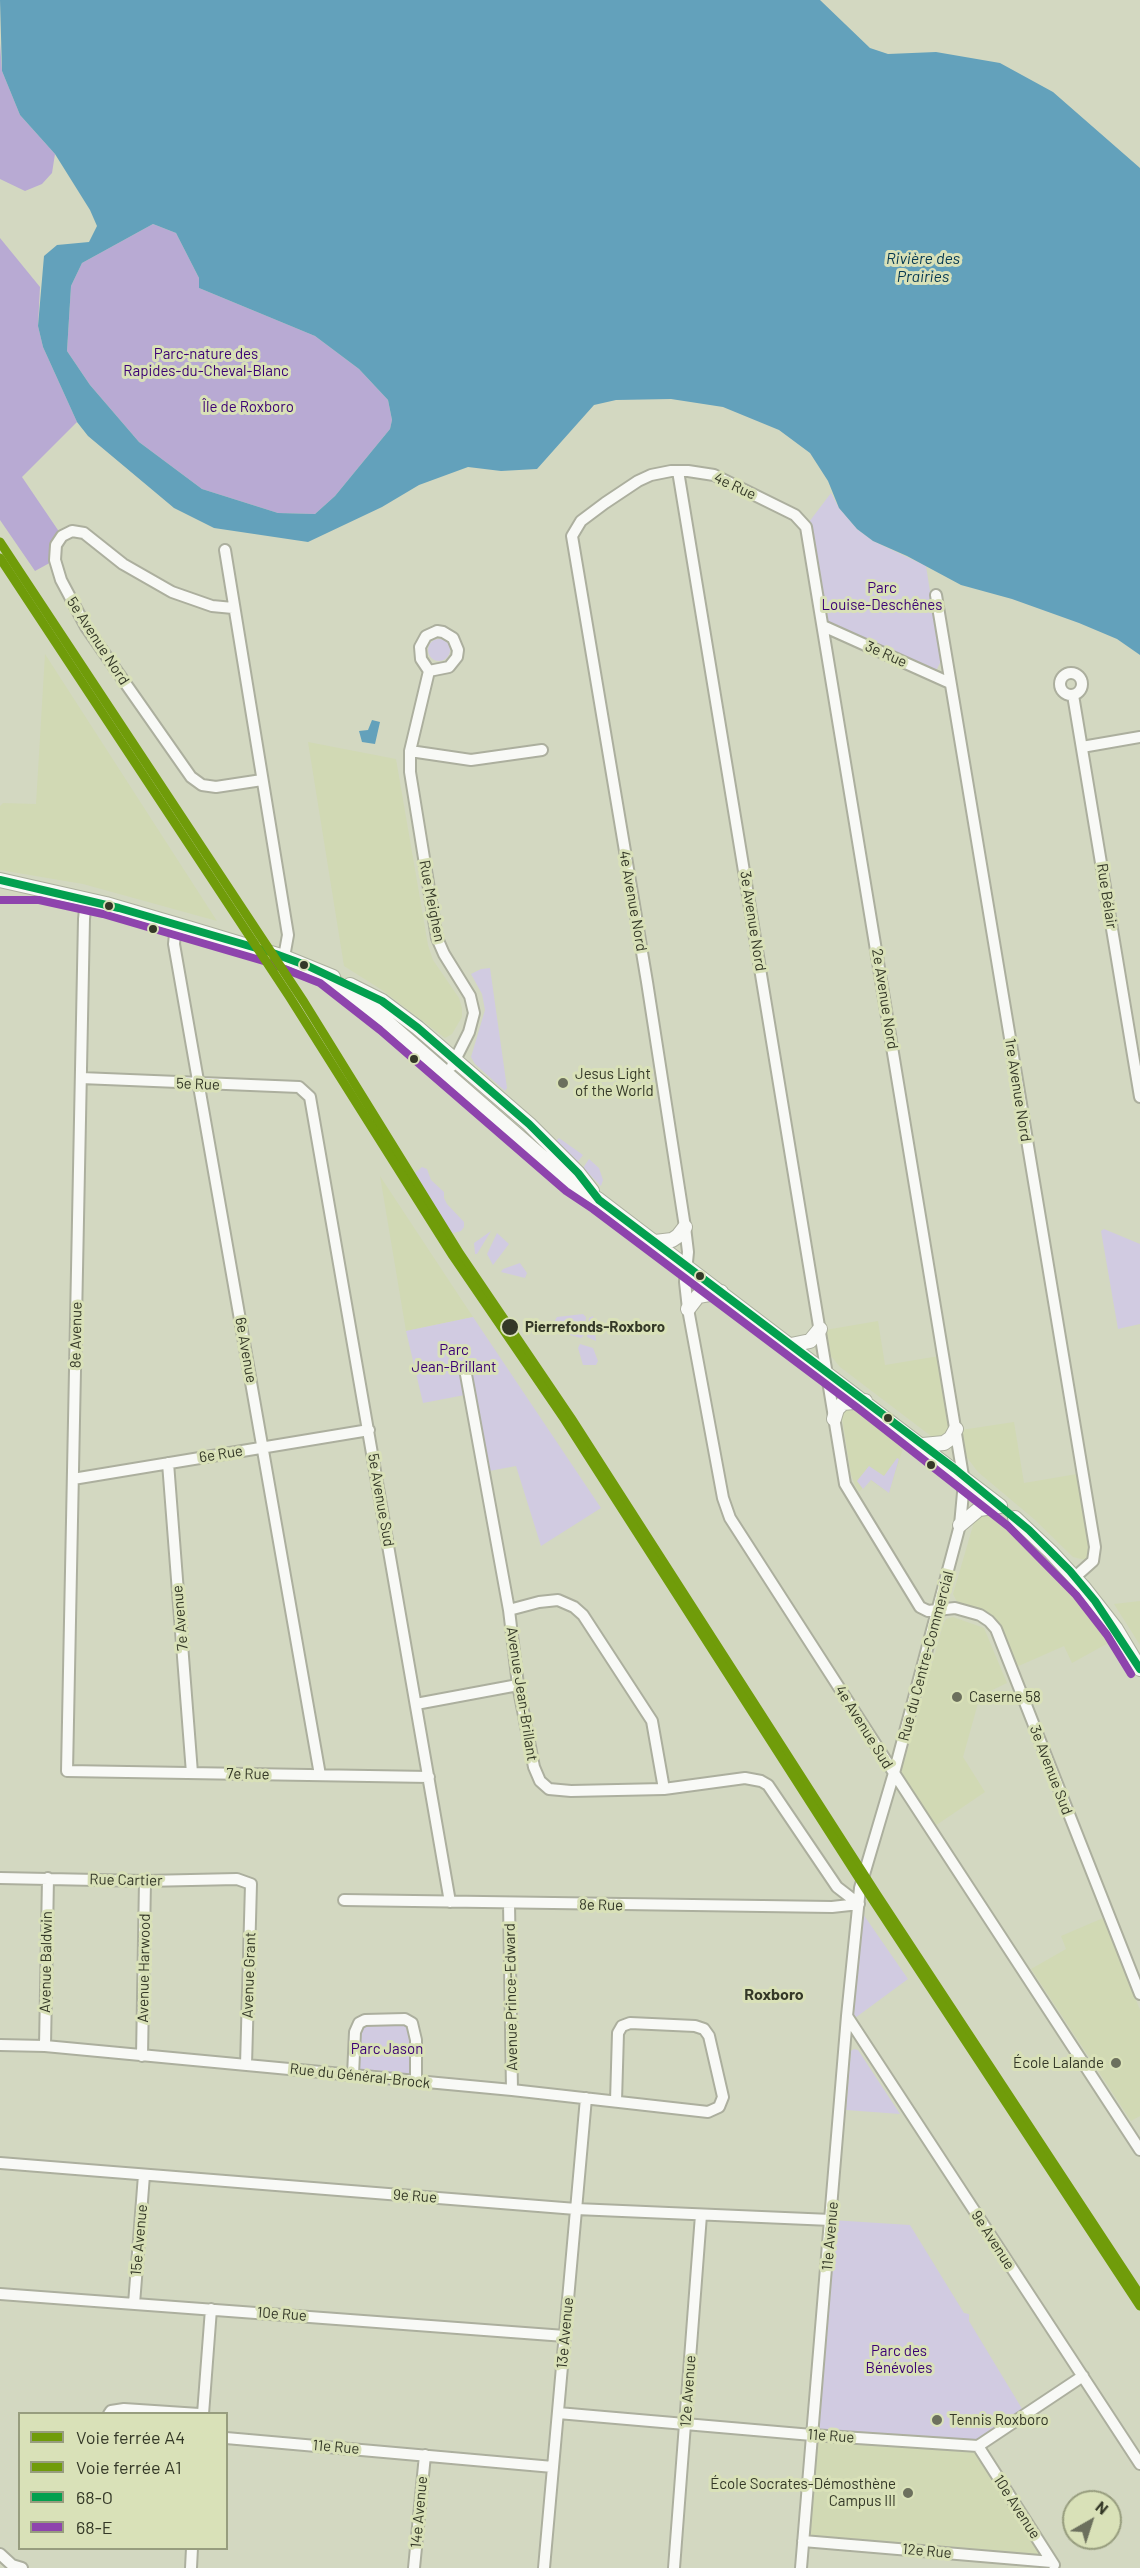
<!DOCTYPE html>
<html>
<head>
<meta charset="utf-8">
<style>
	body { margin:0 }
	#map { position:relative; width:1140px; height:2568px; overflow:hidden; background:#d3d8c1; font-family:Barlow,sans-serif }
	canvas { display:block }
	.legend { position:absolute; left:18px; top:2412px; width:210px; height:138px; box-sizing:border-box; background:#d9e1b8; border:2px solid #979d7e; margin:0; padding:8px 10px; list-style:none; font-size:18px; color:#343827 }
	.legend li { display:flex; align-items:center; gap:12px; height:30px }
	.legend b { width:30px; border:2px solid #979d7e }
	.north { position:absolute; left:1062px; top:2490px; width:60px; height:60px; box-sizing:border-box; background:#d9e1b8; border:2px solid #979d7e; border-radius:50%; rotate:39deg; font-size:16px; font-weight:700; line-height:24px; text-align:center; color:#343827 }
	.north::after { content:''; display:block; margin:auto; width:21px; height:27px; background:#6c705d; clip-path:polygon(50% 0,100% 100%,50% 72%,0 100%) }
</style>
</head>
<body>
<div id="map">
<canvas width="1140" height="2568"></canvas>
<ul class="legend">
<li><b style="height:8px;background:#709c0a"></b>Voie ferrée A4</li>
<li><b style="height:8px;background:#709c0a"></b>Voie ferrée A1</li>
<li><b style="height:8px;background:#03a04f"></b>68-O</li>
<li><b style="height:8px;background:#8e44ad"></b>68-E</li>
</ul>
<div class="north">N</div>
</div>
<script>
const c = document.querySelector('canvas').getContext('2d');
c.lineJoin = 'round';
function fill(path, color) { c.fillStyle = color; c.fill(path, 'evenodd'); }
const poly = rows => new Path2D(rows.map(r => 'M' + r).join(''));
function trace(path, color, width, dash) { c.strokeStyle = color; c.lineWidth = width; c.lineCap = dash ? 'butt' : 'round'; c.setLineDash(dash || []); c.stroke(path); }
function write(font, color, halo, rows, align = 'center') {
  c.font = font + ' Barlow,sans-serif'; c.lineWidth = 6; c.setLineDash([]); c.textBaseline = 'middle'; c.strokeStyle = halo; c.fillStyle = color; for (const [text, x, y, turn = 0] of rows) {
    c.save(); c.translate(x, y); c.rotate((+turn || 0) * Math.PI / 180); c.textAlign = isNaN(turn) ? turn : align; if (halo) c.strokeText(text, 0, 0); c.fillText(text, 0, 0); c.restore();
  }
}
const built = poly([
	[45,654,217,921,83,884,0,870,0,806,3,803,36,804],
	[308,742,396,759,428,945,433,960,459,998,462,1008,462,1017,452,1034,445,1038,382,990,344,966],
	[380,1176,473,1317,406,1331],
	[878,1321,885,1365,939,1356,950,1426,945,1438,931,1436,840,1367,830,1355,825,1330],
	[845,1408,855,1408,904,1445,889,1493,870,1480,859,1492,855,1485,851,1475,842,1418],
	[1014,1422,1024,1483,1077,1474,1090,1552,1085,1560,1073,1557,1034,1519,978,1472,965,1455,961,1430],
	[988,1514,995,1516,1015,1534,1067,1584,1110,1642,1072,1663,1064,1646,1014,1668,991,1616,983,1610,957,1602,953,1594,974,1522,978,1516],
	[1140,1601,1140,1645,1114,1604],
	[953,1617,984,1628,1007,1683,980,1696,963,1757,985,1792,932,1828,901,1777,901,1773,943,1625,946,1619],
	[1103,1918,1140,2010,1140,2116,1131,2121,1031,1969,1066,1949,1061,1936],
	[812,2435,978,2446,1052,2562,803,2541]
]);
const green = poly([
	[831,493,839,508,857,529,873,541,926,566,941,661,937,669,930,669,828,621,809,522],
	'428 650a11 11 0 1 1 22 0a11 11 0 1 1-22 0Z',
	[490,968,507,1088,505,1091,475,1064,471,1057,485,1010,482,994,471,974,481,969],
	[559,1138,583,1155,577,1163,556,1141],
	[589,1159,599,1168,603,1180,601,1186,583,1168],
	[422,1167,427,1169,431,1180,444,1192,444,1198,447,1204,464,1222,464,1227,461,1231,445,1235,412,1186,415,1173],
	[1104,1229,1140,1244,1140,1324,1118,1329,1101,1231],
	[491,1231,477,1254,475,1254,474,1243],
	[497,1233,509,1244,493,1265,487,1254],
	[520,1263,527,1273,525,1278,501,1272,503,1269],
	[583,1314,586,1317,584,1335,581,1338,562,1333,554,1322,557,1317],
	[593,1316,596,1341,587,1337,589,1318],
	[473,1317,601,1508,541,1546,516,1466,484,1472,470,1394,423,1403,406,1331],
	[580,1344,593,1348,598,1361,596,1365,583,1365,578,1348],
	[897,1458,899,1459,889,1493,871,1480,863,1489,857,1481,869,1466,884,1476],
	[863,1914,908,1979,855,2018,854,2015],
	[359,2023,412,2023,416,2082,354,2075],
	[854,2049,858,2050,900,2114,846,2110,851,2051],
	[831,2220,910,2225,964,2313,969,2314,969,2321,1024,2412,978,2446,812,2435]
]);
const forest = poly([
	[0,43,2,71,20,115,55,154,52,173,42,184,25,191,0,179],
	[153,224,176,233,199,278,199,288,315,336,359,369,388,400,392,420,390,429,335,496,315,514,278,513,202,489,139,442,90,385,67,351,71,286,82,263],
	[0,238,40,287,38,326,43,347,77,422,22,477,62,536,55,560,35,571,0,520]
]);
const water = poly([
	[0,0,820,0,870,48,888,54,936,52,1000,63,1053,92,1140,168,1140,655,1117,639,1079,623,1012,599,961,585,907,556,873,541,857,529,839,508,828,481,810,453,779,430,723,407,671,399,616,400,594,405,537,469,501,471,468,467,419,485,382,507,308,542,214,528,174,508,88,436,77,422,43,347,38,326,44,256,57,245,89,242,97,226,90,210,55,154,20,115,2,71],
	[153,224,176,233,199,278,199,288,315,336,359,369,388,400,392,420,390,429,335,496,315,514,278,513,202,489,139,442,90,385,67,351,71,286,82,263],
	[372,720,380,722,375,744,362,742,359,731,368,730]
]);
const minor = poly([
	[678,471,845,1484,920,1607,928,1611,955,1608,980,1615,989,1621,996,1629,1140,1994],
	[225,550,288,935,284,957],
	[936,595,1095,1547,1093,1561,1075,1577],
	[233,608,212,606,172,592,123,564,84,533,72,531,62,536,56,545,55,560,61,580,86,627,191,777,202,785,216,787,262,780],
	[823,626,950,683],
	[437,631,443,632,453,638,458,650,457,657,449,667,429,671,421,659,420,647,426,636,437,631],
	[429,671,410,751,410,772,437,938,444,954,470,996,474,1013,469,1032,452,1066],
	'1060 684a11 11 0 1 1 22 0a11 11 0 1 1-22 0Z',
	[1073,695,1140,1097],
	[1082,747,1140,737],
	[410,751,471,760,542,750],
	[86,900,84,919,67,1771,429,1777],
	[176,924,174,944,320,1775],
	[81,1078,299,1087,310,1097,450,1902],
	[465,1369,509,1610,518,1685,534,1767,540,1781,549,1789,571,1791,664,1789,745,1778,761,1781,768,1785,837,1887,859,1904],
	[168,1463,192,1773],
	[73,1479,369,1430],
	[509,1610,539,1602,558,1600,574,1607,583,1615,652,1721,664,1789],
	[416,1704,518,1685],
	[0,1878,145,1881,237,1879,251,1884,246,2065],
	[344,1900,832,1907,859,1904],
	[509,1903,512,2090],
	[847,2016,1140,2464],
	[0,2045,45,2046,512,2090,708,2112,719,2107,723,2097,709,2036,704,2029,695,2026,630,2023,622,2026,618,2033,616,2101],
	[45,2046,48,1878],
	[142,2056,145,1881],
	[353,2075,355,2032,359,2023,365,2020,405,2019,412,2023,416,2040,416,2082],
	[0,2163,576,2209,831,2220],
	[0,2294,565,2336],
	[134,2304,144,2175],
	[558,2413,812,2435,978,2446,1083,2376],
	[109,2414,111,2411,124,2409,199,2414],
	[203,2414,211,2309],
	[226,2438,553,2467],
	[978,2446,1054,2565],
	[803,2541,1052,2562],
	[0,2554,12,2565,22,2568],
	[191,2568,192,2548],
	[414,2568,425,2455],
	[544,2568,586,2098],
	[674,2568,701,2215],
	[801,2568,847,2016,860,1888,894,1773,960,1525,964,1482,806,527,795,515,714,475,688,471,671,471,651,475,638,481,605,503,581,521,572,536,647,982,685,1227,688,1252,685,1282,688,1309,723,1498,730,1518,894,1773,1140,2150]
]);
const major = poly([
	[0,880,106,904,188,928,284,957,333,977],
	[325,974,387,1022,572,1183,599,1200,1000,1506],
	[350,985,382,1001,418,1028,529,1124,578,1173,592,1191],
	[655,1242,672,1240,678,1236,685,1227],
	[688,1309,698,1296,721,1292],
	[791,1345,810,1341,820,1329],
	[834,1419,837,1409,843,1403,865,1401],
	[923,1445,944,1443,951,1438,956,1429],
	[1015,1518,1051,1552,1084,1588,1116,1629,1140,1669],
	[960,1525,979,1509,1000,1506]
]);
const bus1 = poly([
	[0,880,119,908,270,952,308,966,382,1001,418,1028,529,1124,578,1173,599,1200,955,1469,1029,1530,1070,1571,1095,1601,1140,1669]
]);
const bus2 = poly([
	[0,900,39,900,103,914,267,962,320,983,380,1030,566,1191,593,1209,859,1409,1008,1526,1076,1595,1107,1635,1131,1674]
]);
const rail1 = poly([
	[0,542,304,1002,460,1254,571,1418,877,1895,1140,2295]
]);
const rail2 = poly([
	[0,558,289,996,453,1256,565,1420,871,1897,1140,2306]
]);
const markers = [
	[109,906,5,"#343827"],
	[153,929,5,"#343827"],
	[304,965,5,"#343827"],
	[414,1059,5,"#343827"],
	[563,1083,6,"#6c705d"],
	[700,1276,5,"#343827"],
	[510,1327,9,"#343827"],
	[888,1418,5,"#343827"],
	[931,1465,5,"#343827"],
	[957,1697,6,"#6c705d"],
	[1116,2063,6,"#6c705d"],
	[937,2420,6,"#6c705d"],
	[908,2493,6,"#6c705d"]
];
const parkNames = [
	["Parc-nature des",206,354],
	["Rapides-du-Cheval-Blanc",206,371],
	["Île de Roxboro",248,407],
	["Parc",882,588],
	["Louise-Deschênes",882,605],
	["Parc",454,1350],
	["Jean-Brillant",454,1367],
	["Parc Jason",387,2049],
	["Parc des",899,2351],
	["Bénévoles",899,2368]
];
const streetNames = [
	["4e Rue",735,486,25],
	["5e Avenue Nord",98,641,57],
	["3e Rue",886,654,24],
	["Rue Bélair",1107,896,81],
	["Rue Meighen",432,901,79],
	["4e Avenue Nord",633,901,80],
	["3e Avenue Nord",753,921,81],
	["2e Avenue Nord",885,999,81],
	["5e Rue",198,1084,2],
	["1re Avenue Nord",1018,1090,81],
	["8e Avenue",76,1335,-89],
	["6e Avenue",246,1350,80],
	["6e Rue",221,1454,-9],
	["5e Avenue Sud",381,1500,80],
	["7e Avenue",180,1618,-95],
	["Rue du Centre-Commercial",926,1656,-75],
	["Avenue Jean-Brillant",522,1694,81],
	["4e Avenue Sud",864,1727,58],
	["3e Avenue Sud",1051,1770,69],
	["7e Rue",248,1774,1],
	["Rue Cartier",126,1880,1],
	["8e Rue",601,1905,1],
	["Avenue Baldwin",46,1962,-89],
	["Avenue Harwood",144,1968,-89],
	["Avenue Grant",249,1975,-88],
	["Avenue Prince-Edward",511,1997,-91],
	["Rue du Général-Brock",360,2076,6],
	["9e Rue",415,2196,4],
	["11e Avenue",830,2236,-85],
	["15e Avenue",139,2240,-85],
	["9e Avenue",993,2240,57],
	["10e Rue",282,2314,4],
	["13e Avenue",565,2333,-85],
	["12e Avenue",688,2391,-86],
	["11e Rue",831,2436,4],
	["11e Rue",336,2447,5],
	["10e Avenue",1017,2507,57],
	["14e Avenue",419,2512,-85],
	["12e Rue",927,2551,5]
];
const poiNames = [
	["Jesus Light",575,1074],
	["of the World",575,1091],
	["Caserne 58",969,1697],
	["École Lalande",1104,2063,"right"],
	["Tennis Roxboro",949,2420],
	["École Socrates-Démosthène",896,2484,"right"],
	["Campus III",896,2501,"right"]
];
const stopNames = [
	["Pierrefonds-Roxboro",525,1327]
];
const waterNames = [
	["Rivière des",923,259],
	["Prairies",923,277]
];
const neighbourhoodNames = [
	["Roxboro",774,1995]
];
fill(built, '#d1d9b4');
fill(green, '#d1cbe1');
fill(forest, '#b8aad3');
fill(water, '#63a1bb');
trace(minor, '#acaf9e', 14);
trace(major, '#acaf9e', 16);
trace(minor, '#f8f9f6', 10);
trace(major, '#f8f9f6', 14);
trace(bus1, '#03a04f', 8);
trace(bus2, '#8e44ad', 8);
trace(rail1, '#709c0a', 9);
trace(rail2, '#709c0a', 9);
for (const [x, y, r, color] of markers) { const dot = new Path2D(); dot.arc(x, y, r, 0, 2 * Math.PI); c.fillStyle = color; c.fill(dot); trace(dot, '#d9e1b8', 2); }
write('15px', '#3b0074', '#d9e1b8', parkNames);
write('15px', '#343827', '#d9e1b8', streetNames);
write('15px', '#343827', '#d9e1b8', poiNames, 'left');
write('bold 15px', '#343827', '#d9e1b8', stopNames, 'left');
write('italic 16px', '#043750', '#d9e1b8', waterNames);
write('bold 16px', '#343827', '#d9e1b8', neighbourhoodNames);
</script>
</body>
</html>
